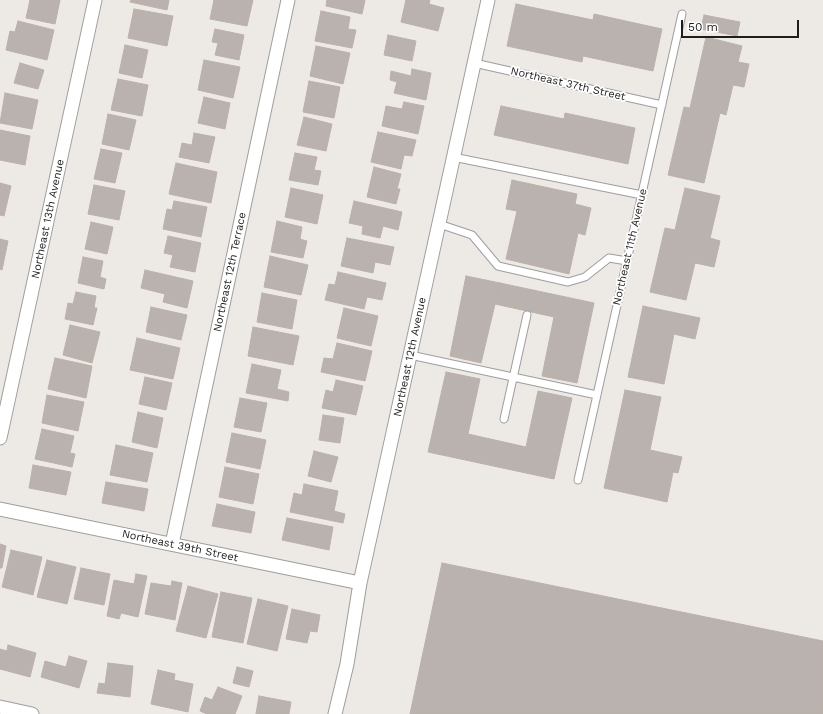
<!DOCTYPE html>
<html>
<head>
<meta charset="utf-8">
<style>
	body { margin:0 }
	#map { position:relative; width:823px; height:714px; overflow:hidden; background:#edeae5; font-family:"Work Sans",sans-serif }
	canvas { display:block }
	.scale { position:absolute; left:681px; top:20px; width:118px; height:18px; box-sizing:border-box; border:2px solid #1d1d1d; border-top:0; padding-left:5px; font-size:12px; line-height:14px; white-space:nowrap; color:#1d1d1d; -webkit-text-stroke:3px #fff; paint-order:stroke }
</style>
</head>
<body>
<div id="map">
<canvas width="823" height="714"></canvas>
<div class="scale">50 m</div>
</div>
<script>
const c = document.querySelector('canvas').getContext('2d');
c.lineJoin = 'round';
function fill(path, color) { c.fillStyle = color; c.fill(path, 'evenodd'); }
const poly = rows => new Path2D(rows.map(r => 'M' + r).join(''));
function trace(path, color, width, dash) { c.strokeStyle = color; c.lineWidth = width; c.lineCap = dash ? 'butt' : 'round'; c.setLineDash(dash || []); c.stroke(path); }
function write(font, color, halo, rows, align = 'center') {
  c.font = font + ' "Work Sans",sans-serif'; c.lineWidth = 3.5; c.setLineDash([]); c.textBaseline = 'middle'; c.strokeStyle = halo; c.fillStyle = color; for (const [text, x, y, turn = 0] of rows) {
    c.save(); c.translate(x, y); c.rotate((+turn || 0) * Math.PI / 180); c.textAlign = isNaN(turn) ? turn : align; if (halo) c.strokeText(text, 0, 0); c.fillText(text, 0, 0); c.restore();
  }
}
const building = poly([
	[30,0,60,0,55,24,26,18,30,0],
	[131,0,169,0,167,10,130,2,131,0],
	[214,0,253,0,247,26,210,19,214,0],
	[327,0,365,0,362,14,326,6,327,0],
	[406,0,430,0,429,4,444,8,438,31,401,22,406,0],
	[516,4,593,20,594,14,662,29,653,71,583,56,582,62,507,46,516,4],
	[134,9,173,16,167,46,128,38,134,9],
	[321,11,350,17,348,29,356,30,352,48,315,41,321,11],
	[704,15,740,22,737,36,701,29,704,15],
	[18,21,54,30,47,60,6,50,10,31,15,32,18,21],
	[215,29,244,35,239,60,215,55,218,43,212,42,215,29],
	[388,35,416,41,412,61,384,55,388,35],
	[706,37,742,46,738,62,749,64,744,87,733,85,726,115,720,113,704,183,668,175,684,107,690,108,706,37],
	[125,45,148,50,142,78,119,73,125,45],
	[316,46,350,53,343,84,310,76,316,46],
	[204,60,240,67,233,98,198,90,204,60],
	[20,63,44,70,38,89,14,83,20,63],
	[412,69,431,73,426,100,394,93,397,82,390,80,391,71,411,76,412,69],
	[118,79,148,85,142,116,111,110,118,79],
	[309,81,340,87,334,118,303,112,309,81],
	[5,93,38,100,32,129,0,123,5,93],
	[204,97,230,103,225,129,198,123,204,97],
	[404,102,424,106,418,134,382,126,386,106,402,109,404,102],
	[501,106,564,119,565,113,635,128,628,164,494,135,501,106],
	[108,114,136,120,129,150,102,144,108,114],
	[304,117,332,124,326,151,297,145,304,117],
	[0,130,30,136,25,165,0,160,0,130],
	[378,132,416,140,412,156,404,155,401,169,371,162,378,132],
	[194,133,215,137,209,163,179,157,182,143,192,145,194,133],
	[101,149,122,153,115,183,94,179,101,149],
	[295,153,317,157,314,170,321,171,318,185,289,180,295,153],
	[176,163,217,172,211,203,169,194,176,163],
	[374,167,401,174,397,189,400,189,396,204,367,197,374,167],
	[512,180,577,194,575,204,591,208,585,235,578,233,569,274,506,259,517,211,506,209,512,180],
	[0,183,11,186,4,216,0,215,0,183],
	[94,185,125,191,119,220,88,214,94,185],
	[291,188,323,195,317,224,285,217,291,188],
	[685,188,720,196,710,238,720,241,714,267,695,263,686,300,650,292,665,228,675,230,685,188],
	[174,201,207,207,201,237,163,229,167,209,172,210,174,201],
	[354,201,402,212,398,230,383,226,380,238,362,234,363,226,349,223,354,201],
	[277,221,302,227,300,239,307,241,303,258,271,252,277,221],
	[91,222,113,227,107,254,85,249,91,222],
	[168,236,201,243,195,272,170,267,173,255,164,253,168,236],
	[347,238,394,247,390,265,375,262,373,273,341,266,347,238],
	[0,239,8,241,2,270,0,269,0,239],
	[270,256,308,265,301,295,264,287,270,256],
	[83,257,103,261,100,277,106,279,104,289,78,283,83,257],
	[145,270,193,281,187,308,163,302,165,294,141,288,145,270],
	[338,272,386,283,382,300,367,297,364,309,325,300,329,284,335,285,338,272],
	[466,276,500,283,481,363,450,356,466,276],
	[500,283,594,303,577,383,542,376,554,317,495,304,500,283],
	[76,292,96,296,94,308,97,308,93,325,65,319,68,303,73,304,76,292],
	[262,293,297,300,292,329,257,322,262,293],
	[643,306,700,318,695,339,674,334,664,384,628,377,643,306],
	[151,307,187,315,181,340,146,332,151,307],
	[344,308,378,316,371,346,337,338,344,308],
	[70,325,100,332,92,363,63,355,70,325],
	[253,327,299,336,293,365,248,356,253,327],
	[137,338,180,348,173,379,130,370,137,338],
	[337,343,372,351,365,381,321,372,324,358,333,359,337,343],
	[55,358,92,366,86,398,48,389,55,358],
	[252,364,281,370,277,389,289,392,288,401,246,393,252,364],
	[446,372,480,379,468,434,526,447,538,391,572,398,554,479,428,452,446,372],
	[145,377,172,383,166,410,139,404,145,377],
	[336,380,363,386,356,415,322,408,326,390,333,392,336,380],
	[625,390,661,397,650,450,682,457,678,473,673,472,667,502,604,488,625,390],
	[47,395,84,402,78,431,42,423,47,395],
	[240,398,267,403,261,432,234,427,240,398],
	[138,412,163,418,157,448,132,442,138,412],
	[323,415,344,418,340,443,319,440,323,415],
	[42,429,74,436,70,453,75,454,72,467,35,459,42,429],
	[232,433,266,440,260,469,226,462,232,433],
	[116,445,153,453,147,482,110,475,116,445],
	[314,451,338,457,331,482,308,476,314,451],
	[33,465,71,472,66,495,29,488,33,465],
	[225,467,259,474,253,504,219,497,225,467],
	[106,482,148,489,144,511,102,503,106,482],
	[304,484,338,491,334,511,345,514,343,523,290,512,294,493,302,495,304,484],
	[217,504,255,512,251,533,212,526,217,504],
	[287,518,333,527,329,550,282,540,287,518],
	[0,544,6,546,2,568,0,568,0,544],
	[11,550,42,557,33,595,2,587,11,550],
	[47,560,76,567,67,604,37,597,47,560],
	[442,563,823,641,823,714,410,714,442,563],
	[81,568,110,574,104,605,74,599,81,568],
	[136,574,147,576,138,617,121,613,119,619,107,616,114,580,134,584,136,574],
	[172,581,182,583,175,620,145,614,151,583,171,586,172,581],
	[188,586,218,594,206,638,176,631,188,586],
	[221,592,252,598,243,643,212,637,221,592],
	[258,599,288,606,277,651,247,644,258,599],
	[292,609,320,615,317,632,310,631,307,643,286,639,292,609],
	[8,645,36,653,30,677,0,669,0,649,7,651,8,645],
	[69,656,87,661,79,688,41,677,45,661,66,667,69,656],
	[108,663,133,666,130,697,97,693,99,683,105,684,108,663],
	[237,667,253,671,249,687,233,683,237,667],
	[158,670,175,674,174,680,193,684,188,712,151,704,158,670],
	[218,687,242,696,235,714,207,714,200,711,205,697,212,700,218,687],
	[259,696,291,702,289,714,256,714,259,696]
]);
const service = poly([
	[474,63,662,105],
	[453,157,642,195],
	[439,224,472,235,498,266,568,282,585,277,609,258,627,261],
	[410,355,597,395],
	[504,419,527,315],
	[578,480,682,14]
]);
const minor = poly([
	[0,438,95,0],
	[0,509,360,583],
	[172,544,288,0],
	[0,707,32,714],
	[335,714,347,664,360,583,488,0]
]);
const streetNames = [
	["Northeast 37th Street",568,84,13],
	["Northeast 13th Avenue",48,219,-78],
	["Northeast 11th Avenue",630,247,-77],
	["Northeast 12th Terrace",230,272,-78],
	["Northeast 12th Avenue",410,357,-78],
	["Northeast 39th Street",180,546,12]
];
fill(building, '#bab2ae');
trace(building, '#bdb0a9', 1);
trace(service, '#9e9e9e', 9);
trace(minor, '#9e9e9e', 15);
trace(service, '#fff', 7);
trace(minor, '#fff', 13);
write('11px', '#1d1d1d', '#fff', streetNames);
</script>
</body>
</html>
